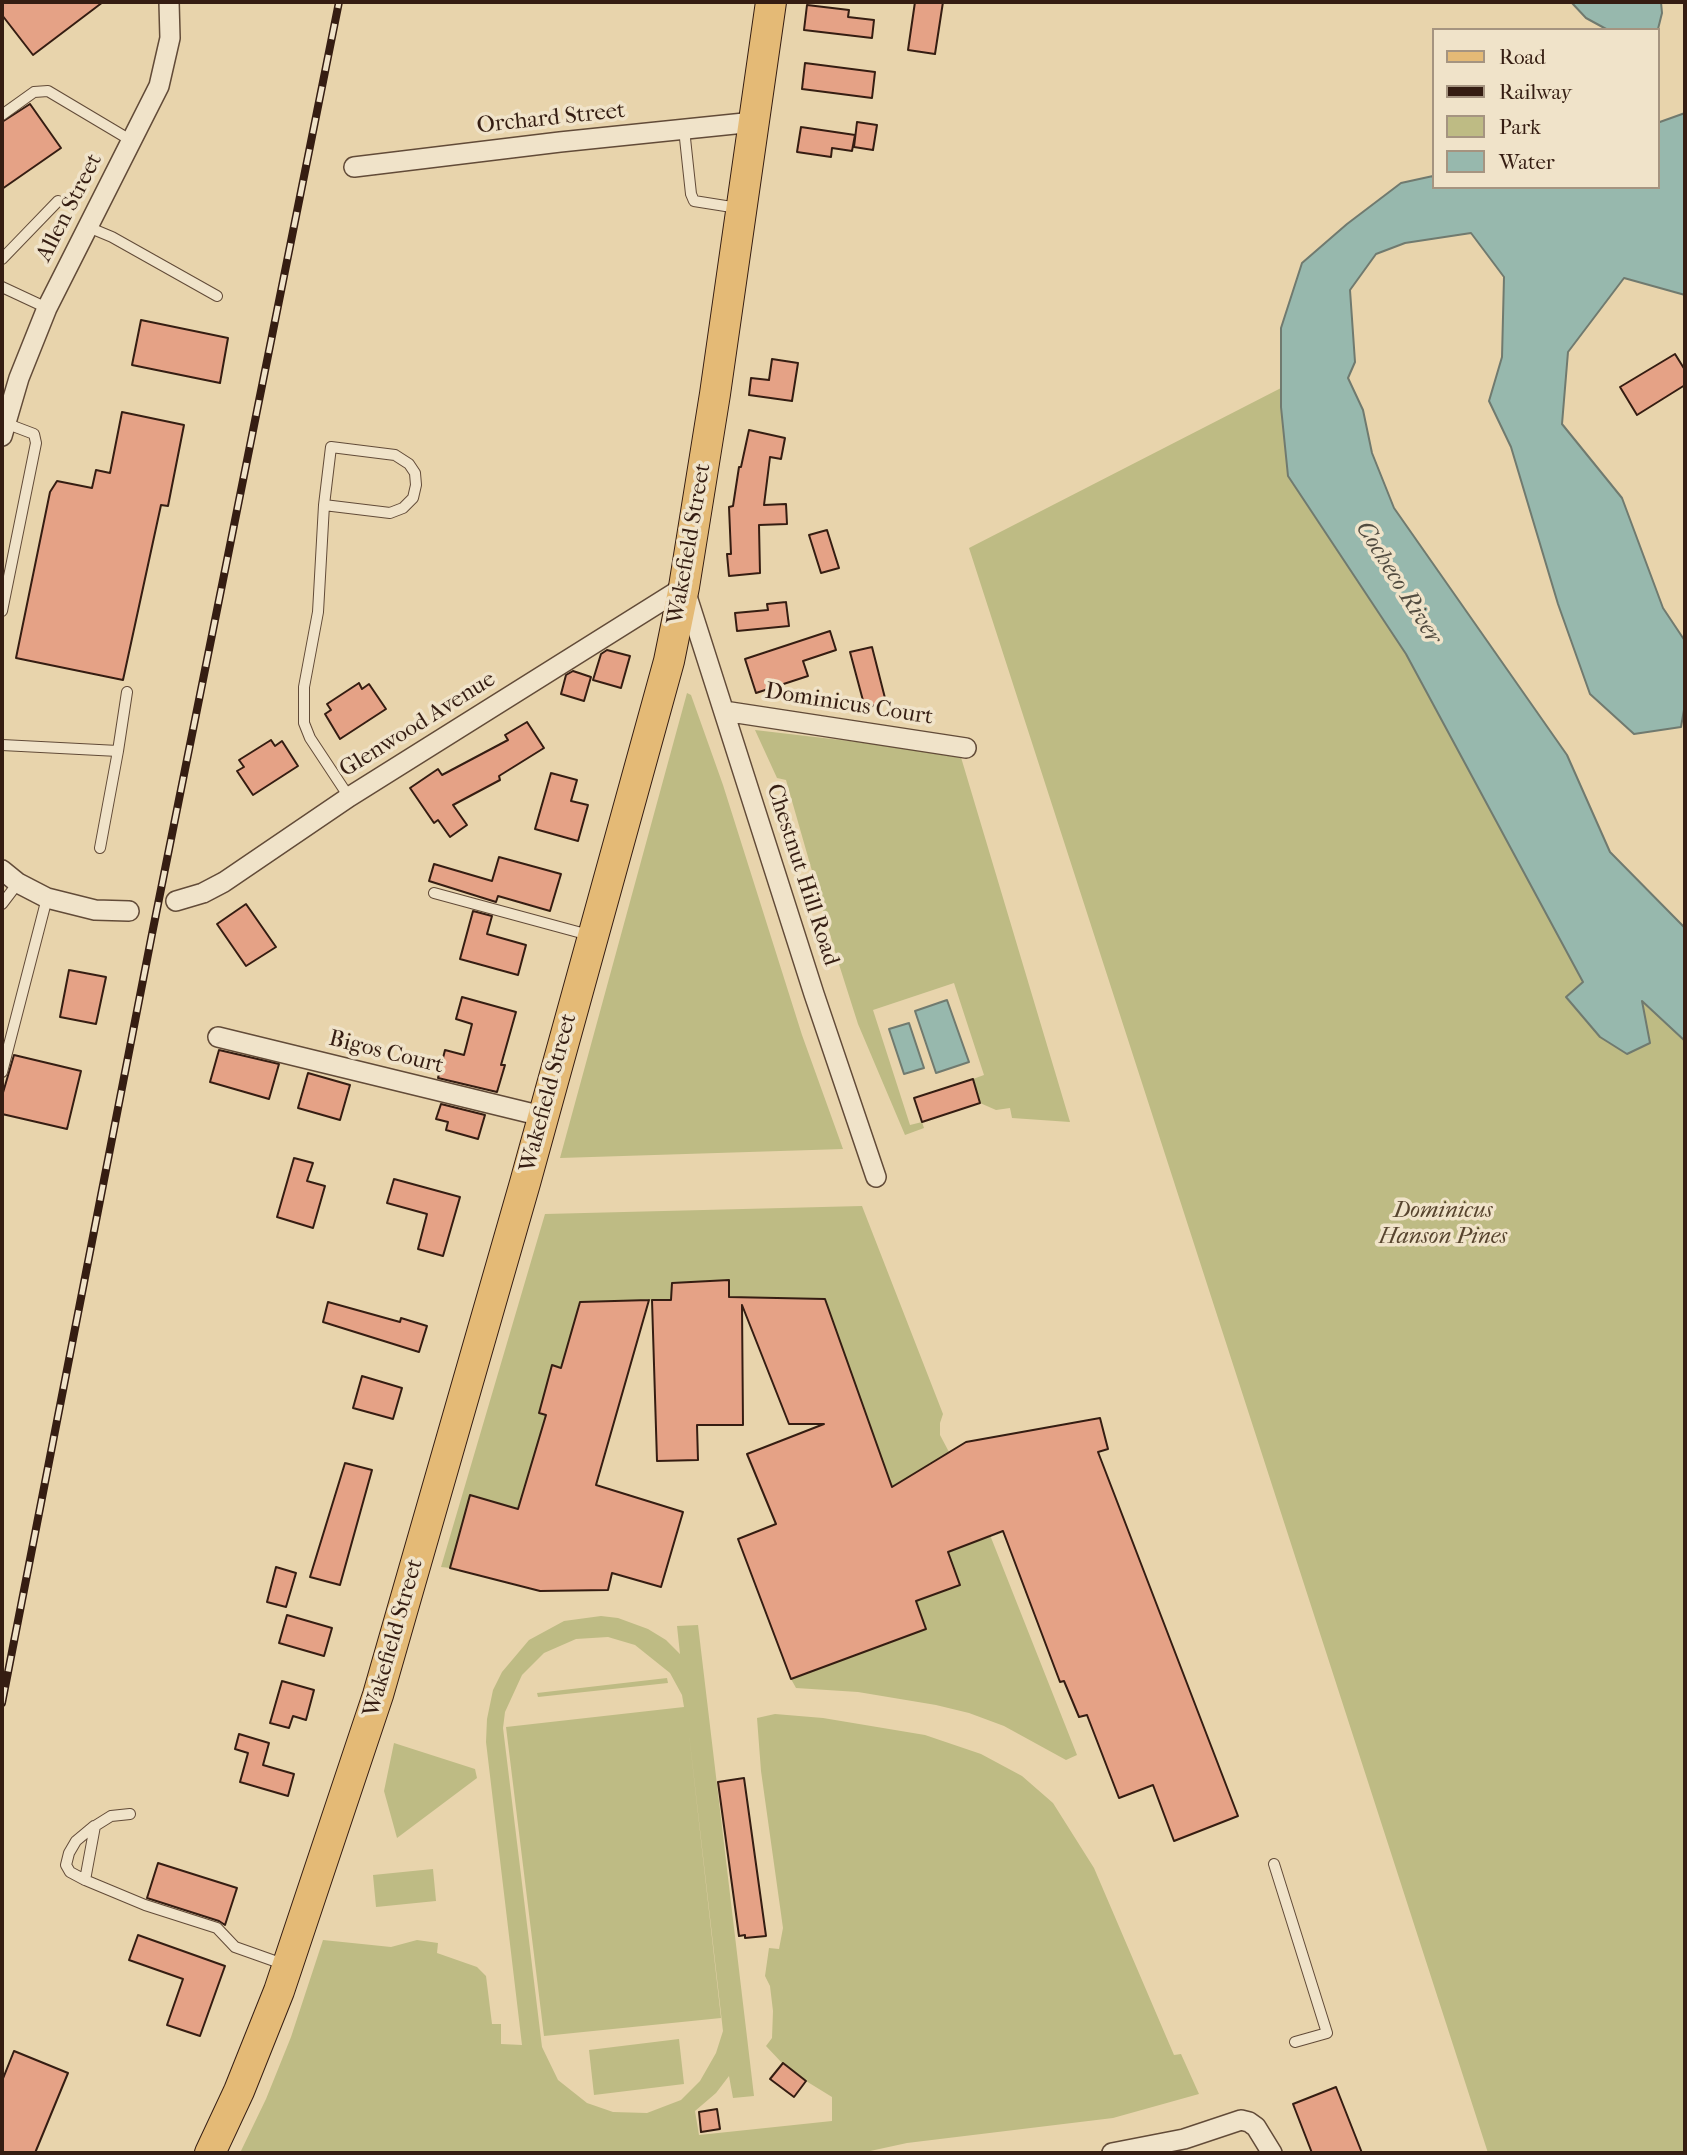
<!DOCTYPE html>
<html>
<head>
<meta charset="utf-8">
<style>
	body { margin:0 }
	#map { position:relative; width:1687px; height:2155px; overflow:hidden; background:#e8d4ac; font-family:"IM FELL French Canon",serif }
	canvas { display:block }
	.frame { position:absolute; inset:0; border:4px solid #351d12; pointer-events:none }
	.legend { position:absolute; left:1432px; top:28px; width:228px; height:161px; box-sizing:border-box; background:#f0e3c9; border:2px solid #a59480; margin:0; padding:9px 12px; list-style:none; font-size:21px; color:#351d12 }
	.legend li { display:flex; align-items:center; gap:14px; height:35px }
	.legend b { width:35px; border:2px solid #a59480 }
</style>
</head>
<body>
<div id="map">
<canvas width="1687" height="2155"></canvas>
<div class="frame"></div>
<ul class="legend">
<li><b style="height:9px;background:#e4ba76"></b>Road</li>
<li><b style="height:9px;background:#351d12"></b>Railway</li>
<li><b style="height:19px;background:#bebb84"></b>Park</li>
<li><b style="height:19px;background:#97b8ad"></b>Water</li>
</ul>
</div>
<script>
const c = document.querySelector('canvas').getContext('2d');
c.lineJoin = 'round';
function fill(path, color) { c.fillStyle = color; c.fill(path, 'evenodd'); }
const poly = rows => new Path2D(rows.map(r => 'M' + r).join(''));
function trace(path, color, width, dash) { c.strokeStyle = color; c.lineWidth = width; c.lineCap = dash ? 'butt' : 'round'; c.setLineDash(dash || []); c.stroke(path); }
function write(font, color, halo, rows, align = 'center') {
  c.font = font + ' "IM FELL French Canon",serif'; c.lineWidth = 7; c.setLineDash([]); c.textBaseline = 'middle'; c.strokeStyle = halo; c.fillStyle = color; for (const [text, x, y, turn = 0] of rows) {
    c.save(); c.translate(x, y); c.rotate((+turn || 0) * Math.PI / 180); c.textAlign = isNaN(turn) ? turn : align; if (halo) c.strokeText(text, 0, 0); c.fillText(text, 0, 0); c.restore();
  }
}
const green = poly([
	[1281,388,1288,476,1406,654,1584,982,1566,998,1641,1000,1685,1041,1685,2153,1488,2153,969,548],
	[687,693,691,695,723,785,802,1035,843,1149,560,1158],
	[755,730,960,754,1070,1122,1012,1118,1010,1108,996,1110,980,1103,973,1079,984,1075,954,983,873,1010,910,1125,922,1122,924,1128,905,1135,858,1024,836,955,786,780,777,778],
	[862,1206,943,1414,940,1423,940,1435,949,1452,892,1487,825,1299,729,1297,728,1280,672,1283,671,1300,580,1302,561,1368,552,1366,539,1412,546,1415,518,1509,471,1495,450,1568,441,1567,545,1214],
	[990,1535,1077,1755,1066,1760,1004,1726,969,1713,936,1705,858,1692,796,1688,791,1679,926,1629,916,1601,960,1584,948,1552],
	[601,1616,618,1618,648,1629,666,1640,680,1654,677,1626,698,1625,754,2096,733,2098,729,2076,716,2093,695,2111,699,2135,832,2121,832,2097,806,2081,794,2097,770,2079,782,2063,766,2046,772,2038,773,2011,770,1986,765,1976,769,1948,779,1949,783,1928,761,1771,757,1718,775,1714,823,1718,925,1735,981,1754,1022,1776,1053,1803,1094,1868,1174,2055,1181,2054,1199,2094,1113,2118,907,2143,861,2153,240,2153,266,2099,291,2037,323,1940,391,1947,417,1940,438,1943,437,1953,477,1967,486,1976,492,2024,501,2024,501,2044,522,2045,486,1742,487,1719,493,1690,502,1672,529,1640,564,1621],
	[608,1637,635,1645,670,1673,682,1695,684,1707,506,1727,544,2036,721,2018,688,1725,723,2031,716,2053,700,2081,681,2100,647,2113,613,2112,587,2103,558,2080,542,2047,503,1728,505,1712,522,1675,544,1653,576,1639],
	[667,1678,668,1683,538,1697,537,1693],
	[394,1743,475,1769,477,1778,397,1838,384,1791],
	[433,1869,436,1901,376,1907,373,1875],
	[679,2039,684,2084,594,2095,589,2050]
]);
const water = poly([
	[1571,2,1661,2,1662,13,1657,33,1657,30,1608,30,1586,18,1571,2],
	[1685,113,1685,295,1624,278,1568,352,1562,424,1622,498,1663,608,1685,641,1685,704,1681,727,1634,734,1590,694,1558,604,1511,447,1489,401,1502,357,1504,277,1471,233,1405,243,1376,254,1350,290,1355,362,1348,378,1363,410,1372,453,1394,508,1567,755,1610,852,1685,928,1685,1041,1642,1001,1650,1043,1627,1054,1600,1037,1566,997,1583,982,1406,654,1288,476,1281,407,1281,328,1302,263,1347,224,1401,183,1433,176,1433,187,1657,187,1657,123,1685,113],
	[947,1000,969,1062,936,1073,915,1011,947,1000],
	[909,1023,924,1068,904,1074,889,1029,909,1023]
]);
const building = poly([
	[2,2,103,2,33,55,2,15,2,2],
	[915,2,943,2,935,54,908,50,915,2],
	[807,5,849,10,848,17,874,20,872,38,804,30,807,5],
	[805,63,875,72,872,98,802,89,805,63],
	[30,104,61,148,2,189,2,122,30,104],
	[857,122,877,125,873,150,854,147,857,122],
	[801,127,855,135,852,151,832,148,831,157,797,152,801,127],
	[141,320,228,338,220,383,132,365,141,320],
	[1675,354,1685,370,1685,385,1637,415,1620,387,1675,354],
	[772,359,798,363,792,401,749,395,751,378,769,380,772,359],
	[122,412,184,425,168,506,161,505,123,680,16,658,50,492,57,481,92,488,96,470,110,473,122,412],
	[749,430,785,438,781,459,770,457,764,505,786,504,787,524,759,525,760,573,729,576,727,554,731,554,729,507,733,506,739,467,741,467,749,430],
	[827,530,839,568,821,573,809,535,827,530],
	[786,602,789,626,737,631,735,613,768,610,767,604,786,602],
	[830,631,836,650,803,661,808,676,756,693,745,659,830,631],
	[872,647,886,702,865,708,850,652,872,647],
	[607,650,630,656,621,688,593,680,601,654,607,650],
	[573,671,591,677,584,701,561,694,566,675,573,671],
	[359,683,362,689,369,684,386,709,340,739,325,714,331,710,327,704,359,683],
	[527,722,544,748,499,776,500,780,453,805,467,825,450,837,438,820,434,823,410,788,438,769,442,775,508,740,505,735,527,722],
	[271,740,275,746,282,741,298,766,253,795,237,771,244,767,239,760,271,740],
	[551,773,577,780,571,801,588,805,578,841,535,829,551,773],
	[499,857,561,874,550,911,498,896,496,902,429,881,434,864,492,881,499,857],
	[246,904,276,947,246,966,217,924,246,904],
	[473,911,492,916,487,934,526,945,518,975,460,959,473,911],
	[69,970,106,977,96,1024,60,1017,69,970],
	[462,997,516,1012,501,1065,505,1065,497,1092,438,1078,445,1050,464,1055,472,1024,456,1019,462,997],
	[219,1050,279,1064,269,1099,210,1082,219,1050],
	[14,1055,81,1071,67,1129,2,1114,2,1096,14,1055],
	[308,1073,350,1085,340,1120,298,1108,308,1073],
	[973,1079,980,1103,922,1122,914,1098,973,1079],
	[441,1104,485,1115,478,1139,446,1130,448,1122,436,1119,441,1104],
	[294,1158,313,1163,307,1181,325,1186,313,1228,277,1217,294,1158],
	[394,1179,460,1197,443,1256,418,1249,427,1214,387,1203,394,1179],
	[729,1280,729,1297,825,1299,892,1487,966,1442,1100,1418,1108,1449,1098,1452,1238,1816,1174,1841,1153,1785,1119,1798,1087,1715,1079,1717,1064,1681,1060,1682,1003,1531,948,1552,960,1585,916,1601,926,1629,791,1679,738,1539,776,1524,747,1454,824,1424,789,1424,742,1305,743,1425,697,1425,698,1460,657,1461,652,1300,671,1300,672,1283,729,1280],
	[649,1300,596,1485,683,1512,661,1587,612,1573,608,1590,540,1591,450,1568,470,1495,518,1509,546,1415,539,1413,552,1365,561,1368,580,1302,649,1300],
	[328,1302,400,1322,401,1318,427,1326,419,1352,323,1322,328,1302],
	[362,1376,402,1388,393,1419,353,1408,362,1376],
	[345,1463,372,1470,340,1585,310,1577,345,1463],
	[276,1567,296,1573,286,1607,267,1602,276,1567],
	[287,1615,332,1628,324,1656,279,1643,287,1615],
	[282,1681,314,1690,306,1720,293,1716,289,1728,270,1723,282,1681],
	[239,1734,269,1743,263,1765,294,1774,288,1796,240,1782,248,1753,235,1749,239,1734],
	[744,1778,766,1936,745,1938,745,1935,739,1936,718,1782,744,1778],
	[158,1863,237,1888,225,1925,219,1921,147,1898,158,1863],
	[138,1935,225,1966,200,2036,167,2025,183,1979,129,1960,138,1935],
	[14,2051,68,2073,35,2153,2,2153,2,2081,14,2051],
	[783,2063,806,2081,794,2097,770,2079,783,2063],
	[1336,2087,1362,2153,1312,2153,1293,2104,1336,2087],
	[717,2109,720,2129,701,2132,699,2112,717,2109]
]);
const service = poly([
	[2,115,34,92,48,91,132,141],
	[684,129,691,194,694,201,738,208],
	[88,227,112,237,217,296],
	[2,259,58,201],
	[2,287,47,308],
	[324,505,331,447,395,455,409,464,415,473,416,485,413,498,403,508,390,513,324,505,318,612,304,687,304,723,310,738,349,797],
	[2,611,36,443,34,434,5,423],
	[2,745,118,751,100,848],
	[118,751,127,692],
	[434,893,589,935],
	[2,904,18,883],
	[2,1072,47,898],
	[130,1814,111,1816,95,1826,85,1880,145,1905,217,1928,235,1947,283,1964],
	[1274,1864,1327,2033,1295,2042],
	[85,1880,70,1872,66,1865,69,1853,76,1841,94,1826]
]);
const minor = poly([
	[354,167,560,142,754,122],
	[2,436,19,378,47,308,159,86,170,38,169,2],
	[724,711,966,748],
	[2,870,18,883,47,898,95,910,129,911],
	[176,901,203,893,224,882,349,797,684,587,814,994,876,1177],
	[218,1037,542,1116],
	[1112,2153,1184,2139,1241,2120,1249,2122,1256,2127,1272,2153]
]);
const primary = poly([
	[210,2153,239,2091,279,1991,378,1695,525,1183,669,661,684,587,715,394,771,2]
]);
const rail = poly([
	[2,1703,152,934,339,2]
]);
const streetNames = [
	["Orchard Street",551,119,-6],
	["Allen Street",70,208,-63],
	["Wakefield Street",690,544,-80],
	["Dominicus Court",849,705,9],
	["Glenwood Avenue",418,725,-32],
	["Chestnut Hill Road",802,875,72],
	["Bigos Court",386,1053,14],
	["Wakefield Street",549,1093,-75],
	["Wakefield Street",394,1638,-74]
];
const parkNames = [
	["Dominicus",1443,1211],
	["Hanson Pines",1443,1237]
];
const waterNames = [
	["Cocheco River",1398,583,58]
];
fill(green, '#bebb84');
fill(water, '#97b8ad');
trace(water, '#707a6f', 2);
fill(building, '#e5a286');
trace(building, '#351d12', 2);
trace(service, '#624b38', 12);
trace(minor, '#624b38', 22);
trace(primary, '#351d12', 32);
trace(service, '#f0e3c9', 10);
trace(minor, '#f0e3c9', 19);
trace(primary, '#e4ba76', 30);
trace(rail, '#351d12', 8);
trace(rail, '#f0e3c9', 5, [16]);
write('23px', '#351d12', '#f0e3c9', streetNames);
write('italic 23px', '#57442e', '#f0e3c9', parkNames);
write('italic 24px', '#524c40', '#f0e3c9', waterNames);
</script>
</body>
</html>
